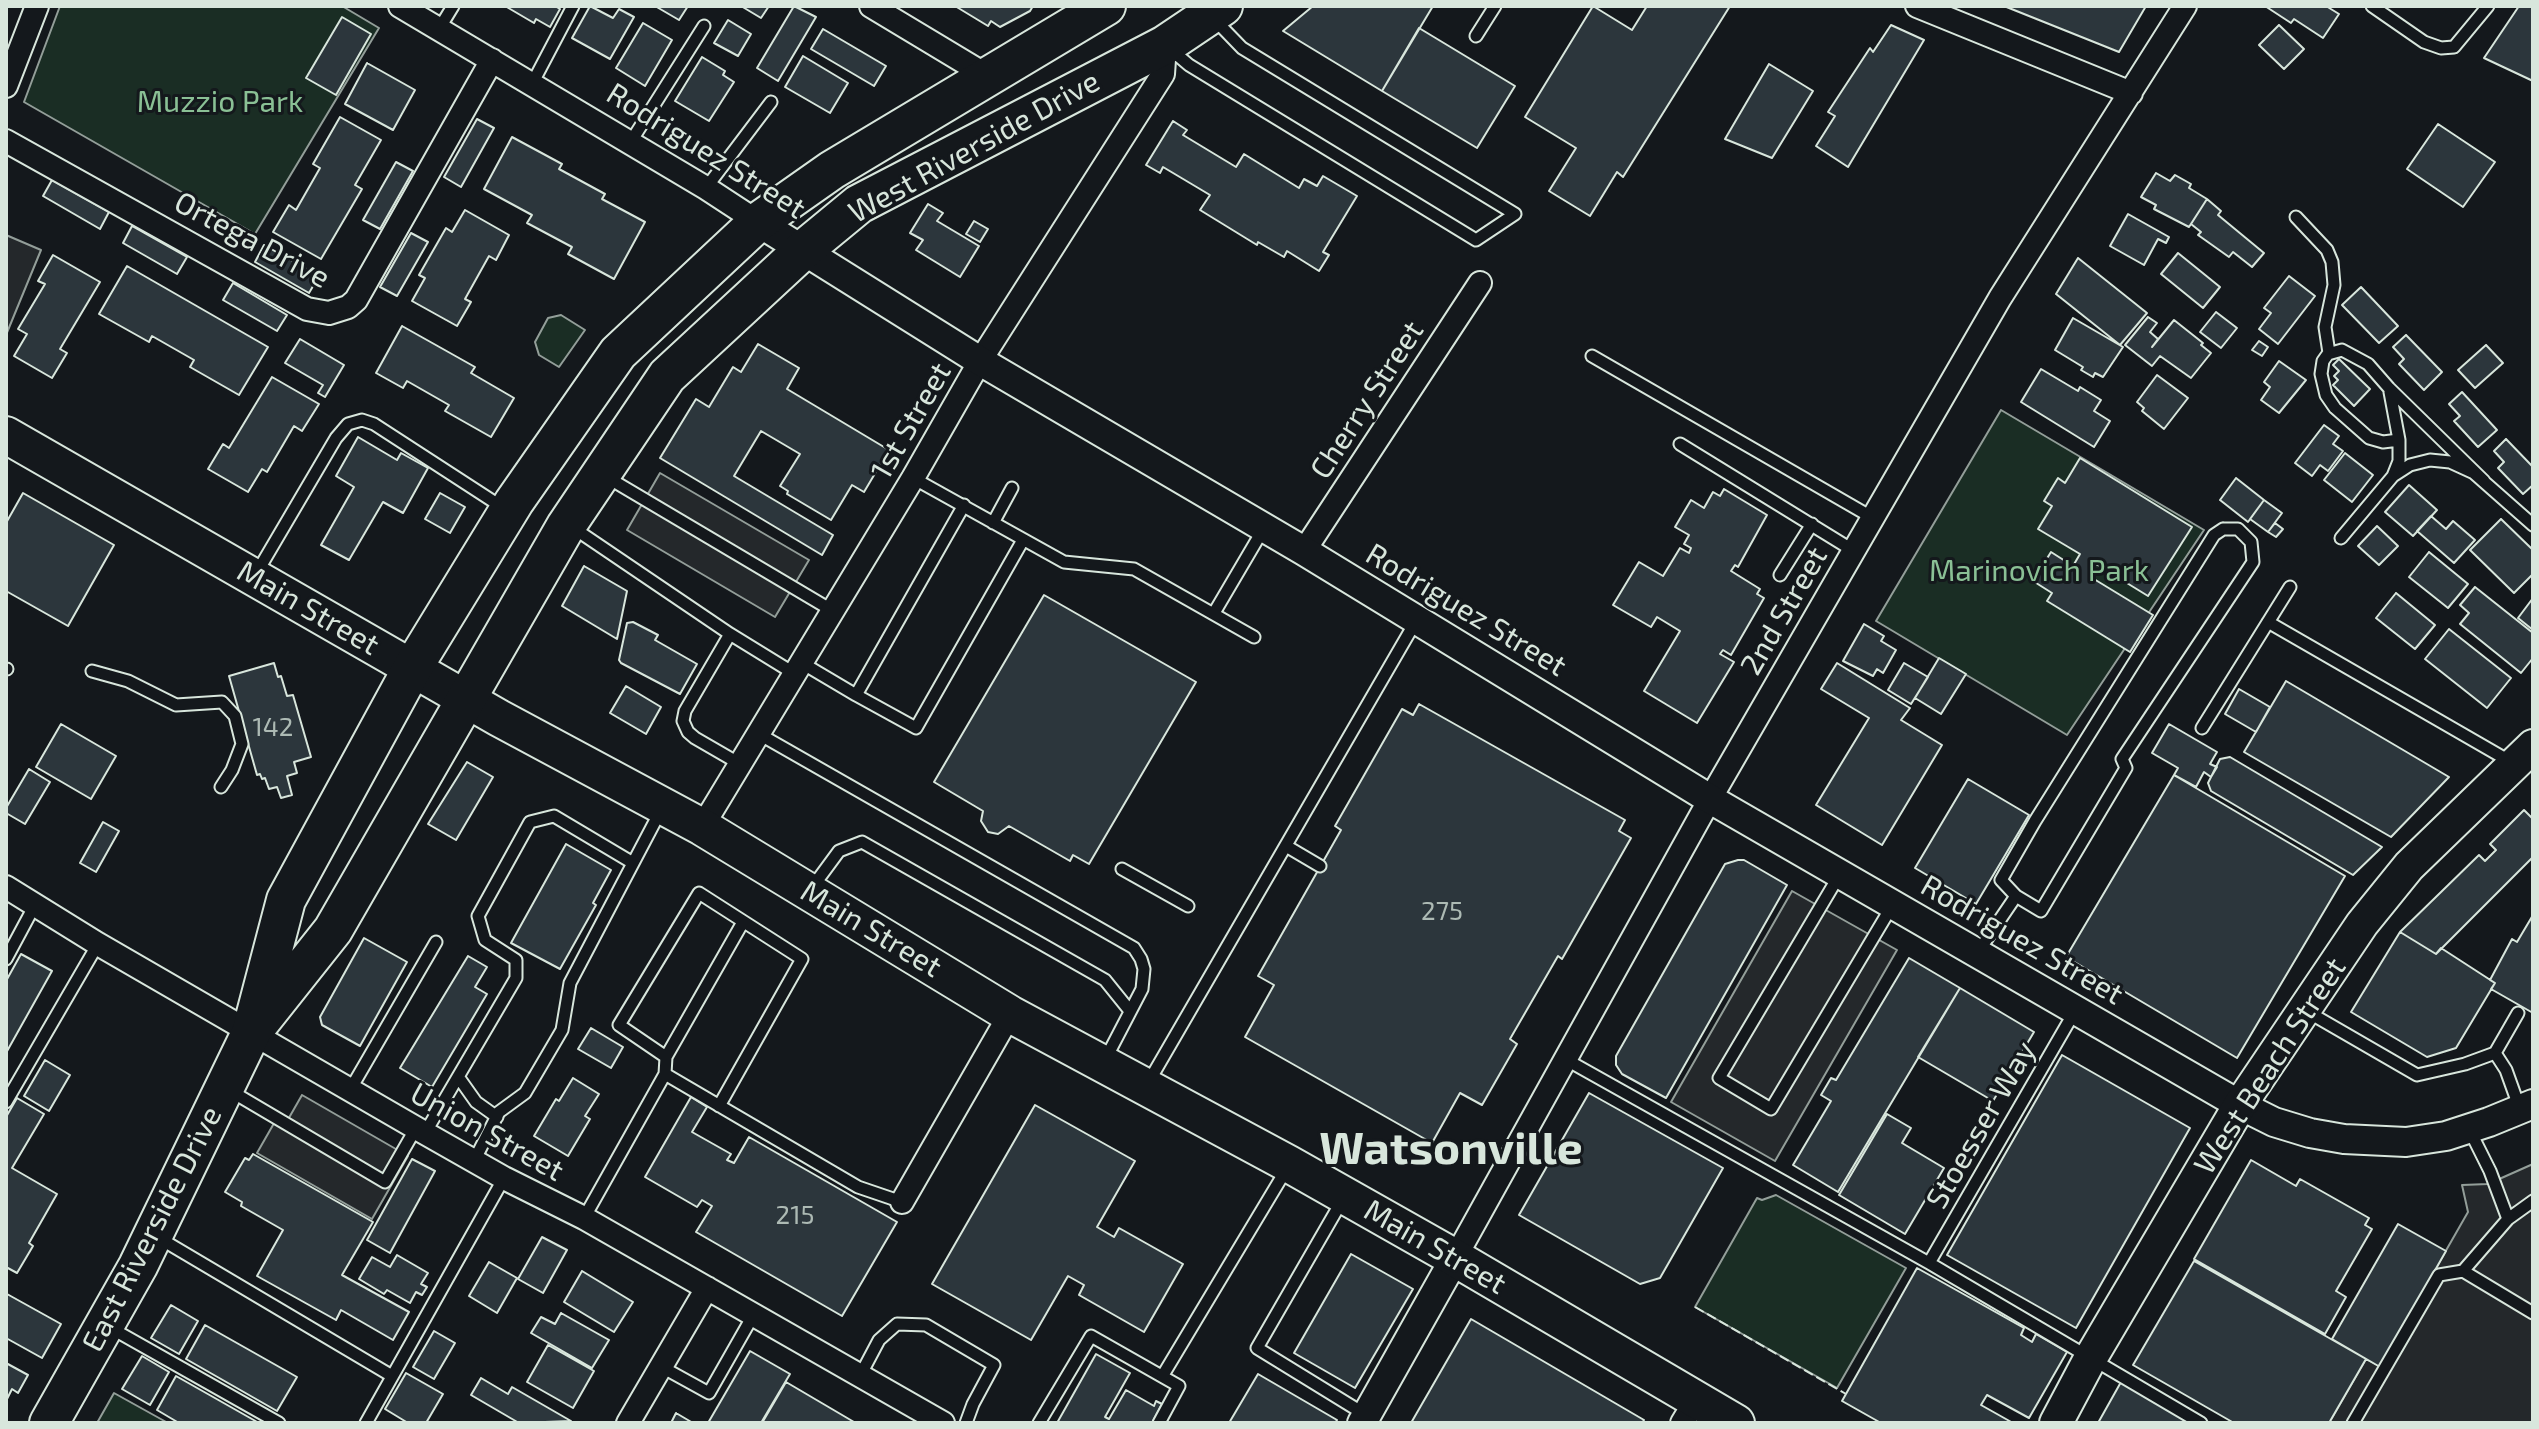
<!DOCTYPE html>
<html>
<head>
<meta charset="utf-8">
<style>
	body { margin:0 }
	#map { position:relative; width:2539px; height:1429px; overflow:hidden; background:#14181c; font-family:"Exo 2",sans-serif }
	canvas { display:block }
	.frame { position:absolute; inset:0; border:8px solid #d8e6dc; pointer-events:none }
</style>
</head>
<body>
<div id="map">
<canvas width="2539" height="1429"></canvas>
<div class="frame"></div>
</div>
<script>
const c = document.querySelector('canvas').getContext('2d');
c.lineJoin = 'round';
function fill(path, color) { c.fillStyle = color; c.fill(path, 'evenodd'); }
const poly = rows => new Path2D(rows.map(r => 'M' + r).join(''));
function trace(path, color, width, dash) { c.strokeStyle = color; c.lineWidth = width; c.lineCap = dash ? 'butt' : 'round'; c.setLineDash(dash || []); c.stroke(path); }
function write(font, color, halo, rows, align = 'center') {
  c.font = font + ' "Exo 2",sans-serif'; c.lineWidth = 6; c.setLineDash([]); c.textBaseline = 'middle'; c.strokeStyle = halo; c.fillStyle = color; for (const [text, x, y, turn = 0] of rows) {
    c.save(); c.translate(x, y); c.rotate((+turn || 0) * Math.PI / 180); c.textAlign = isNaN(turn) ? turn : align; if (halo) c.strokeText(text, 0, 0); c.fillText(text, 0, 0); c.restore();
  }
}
const green = poly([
	[60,6,342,6,379,28,255,234,24,102,60,6],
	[561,315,585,330,559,367,539,355,535,342,548,318,561,315],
	[2001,410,2204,530,2067,735,1876,621,2001,410],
	[1776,1195,1906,1268,1837,1388,1695,1307,1757,1198,1762,1200,1776,1195],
	[114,1393,168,1423,97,1423,114,1393]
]);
const parking = poly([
	[6,235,41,250,6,335,6,235],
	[660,473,809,560,775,617,627,530,660,473],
	[1792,891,1897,950,1775,1161,1671,1102,1792,891],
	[302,1095,408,1156,372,1219,257,1153,277,1118,286,1123,302,1095],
	[2533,1164,2533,1423,2329,1423,2366,1359,2380,1366,2468,1212,2462,1185,2488,1184,2533,1164]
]);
const building = poly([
	[505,6,555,6,560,9,550,27,536,19,534,23,505,6],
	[590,6,613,18,619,9,634,17,610,59,572,38,590,6],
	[655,6,688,6,679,20,655,6],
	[741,6,769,6,761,18,741,6],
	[794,6,816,17,778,81,757,68,794,6],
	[955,6,1033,6,1030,11,1000,27,991,21,988,26,955,6],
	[1313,6,1433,6,1382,91,1283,31,1313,6],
	[1593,6,1632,30,1647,6,1730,6,1623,177,1617,172,1590,216,1549,191,1576,148,1525,117,1593,6],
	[2004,6,2146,6,2119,52,2004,6],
	[2265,6,2326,6,2339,14,2323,38,2294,19,2291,23,2265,6],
	[2519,6,2533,6,2533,81,2484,58,2519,6],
	[342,17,371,34,336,95,306,78,342,17],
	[728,20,751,34,738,56,714,43,728,20],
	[643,23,672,40,645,86,616,68,643,23],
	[1891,25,1924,40,1848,167,1816,146,1835,116,1828,112,1870,48,1873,52,1891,25],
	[2279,25,2304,49,2284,69,2259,45,2279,25],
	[1419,28,1515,86,1477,148,1382,91,1419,28],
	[823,29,886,66,874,86,811,49,823,29],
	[803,56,848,83,830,113,785,87,803,56],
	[702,57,725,71,723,75,734,82,709,121,675,101,702,57],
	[367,63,415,90,393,130,345,104,367,63],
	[1769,64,1813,91,1772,158,1725,139,1769,64],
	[340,117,381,140,355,185,362,189,321,259,273,232,289,205,296,210,320,168,313,164,340,117],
	[477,119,494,128,461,187,444,177,477,119],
	[1173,121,1187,130,1183,135,1236,167,1244,154,1299,188,1304,179,1317,186,1323,176,1357,196,1323,252,1329,255,1319,271,1287,251,1284,257,1258,242,1257,245,1200,210,1210,195,1163,167,1160,173,1146,165,1173,121],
	[2438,124,2495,162,2463,207,2407,169,2438,124],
	[512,137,562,164,559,169,605,194,602,199,645,222,614,279,568,254,572,247,527,223,532,215,484,189,512,137],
	[396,162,413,171,380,229,363,220,396,162],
	[2156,173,2170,181,2175,175,2191,184,2189,188,2207,199,2189,227,2154,209,2156,205,2141,197,2156,173],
	[52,180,109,212,100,229,43,196,52,180],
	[2207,199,2221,211,2218,215,2264,253,2252,267,2233,252,2229,257,2198,235,2201,232,2191,224,2207,199],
	[928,204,943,213,937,221,979,246,960,277,916,250,923,240,910,233,928,204],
	[465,210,509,235,496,260,489,256,465,299,471,302,457,326,412,301,425,278,419,275,446,228,452,232,465,210],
	[2128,214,2169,237,2166,243,2158,239,2144,265,2110,246,2128,214],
	[974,221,988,229,980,242,966,234,974,221],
	[132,226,187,257,177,274,123,243,132,226],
	[411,233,428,242,397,296,380,287,411,233],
	[264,245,319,276,309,293,255,262,264,245],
	[2178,253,2220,287,2203,308,2161,274,2178,253],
	[53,255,100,282,60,349,67,353,52,378,14,356,27,334,18,329,45,284,38,281,53,255],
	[2078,258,2147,313,2120,345,2056,294,2078,258],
	[127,266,268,347,239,395,190,367,194,360,152,336,149,342,99,314,127,266],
	[2289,276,2315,296,2278,344,2259,329,2271,313,2264,308,2289,276],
	[233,283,287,315,277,331,223,300,233,283],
	[2361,287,2398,326,2379,343,2342,305,2361,287],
	[2216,312,2237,328,2221,348,2200,332,2216,312],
	[2148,317,2157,323,2150,332,2158,339,2152,347,2174,320,2203,343,2201,345,2211,353,2191,378,2160,356,2152,366,2125,345,2148,317],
	[2073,318,2123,347,2103,377,2095,373,2093,377,2081,370,2083,367,2055,350,2073,318],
	[402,326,475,367,471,373,514,398,491,437,445,411,449,405,407,381,403,388,376,373,402,326],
	[2406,335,2442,372,2424,390,2399,364,2404,359,2393,347,2406,335],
	[300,339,344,365,325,397,318,393,323,385,285,363,300,339],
	[2259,341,2268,347,2262,356,2252,350,2259,341],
	[758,344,799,368,787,389,889,450,864,492,852,485,831,520,787,494,788,491,780,486,800,454,761,431,734,476,833,535,822,555,660,458,696,399,709,407,733,367,741,372,758,344],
	[2486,345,2503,363,2475,388,2458,370,2486,345],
	[2339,359,2370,389,2354,406,2333,385,2338,380,2334,376,2339,371,2333,365,2339,359],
	[2279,361,2306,380,2279,413,2261,400,2270,387,2264,382,2279,361],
	[2041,369,2078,391,2080,387,2101,400,2094,411,2110,421,2094,447,2021,402,2041,369],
	[2157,375,2188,398,2164,429,2142,411,2144,408,2137,402,2157,375],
	[272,377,319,404,302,431,294,426,267,472,262,469,248,492,208,469,223,444,229,448,272,377],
	[2462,392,2497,430,2478,447,2454,421,2460,416,2449,404,2462,392],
	[2324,425,2339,436,2333,444,2343,451,2328,471,2320,465,2312,476,2295,463,2324,425],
	[358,437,397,460,401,453,428,468,403,513,383,502,349,560,321,545,354,487,336,476,358,437],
	[2506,439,2533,467,2533,485,2523,494,2498,468,2504,462,2494,451,2506,439],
	[2345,453,2373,475,2352,502,2324,480,2345,453],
	[2080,458,2192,527,2148,596,2096,564,2089,576,2153,615,2130,652,2047,601,2052,593,2033,581,2051,552,2073,566,2080,554,2038,529,2052,506,2044,501,2058,478,2065,483,2080,458],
	[2236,478,2264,500,2248,522,2220,500,2236,478],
	[2409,485,2437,510,2413,536,2385,512,2409,485],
	[1724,489,1767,515,1738,567,1735,565,1731,571,1760,589,1757,594,1764,598,1731,655,1723,650,1720,654,1734,662,1697,723,1644,691,1680,631,1657,617,1651,627,1613,605,1639,562,1663,576,1680,548,1689,553,1691,548,1684,544,1689,535,1675,527,1691,500,1704,508,1713,492,1720,496,1724,489],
	[23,493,114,545,68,626,6,591,6,523,23,493],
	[440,493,465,507,450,533,425,519,440,493],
	[2264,500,2282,513,2268,532,2250,519,2264,500],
	[2431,516,2446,529,2453,521,2475,540,2454,563,2417,531,2431,516],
	[2501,519,2533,550,2533,574,2514,593,2470,550,2501,519],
	[2275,523,2283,529,2276,537,2268,532,2275,523],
	[2377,526,2398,546,2379,565,2358,546,2377,526],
	[2429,552,2468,584,2448,608,2409,577,2429,552],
	[584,566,627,591,617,639,562,606,584,566],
	[2475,587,2533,633,2533,658,2521,673,2460,624,2469,613,2460,605,2475,587],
	[2396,593,2435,625,2415,649,2376,618,2396,593],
	[1044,595,1196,682,1089,864,1073,855,1070,861,1009,826,998,834,988,832,981,821,983,811,934,782,1044,595],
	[2533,598,2533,630,2518,618,2533,598],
	[633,622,658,635,655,640,697,664,680,694,621,663,619,660,627,623,633,622],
	[1864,624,1884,636,1881,641,1896,650,1883,673,1877,669,1873,676,1843,661,1864,624],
	[2449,629,2511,678,2487,708,2425,659,2449,629],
	[1939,658,1966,674,1941,714,1915,698,1939,658],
	[274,663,278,677,281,676,287,696,293,695,311,757,294,762,297,773,287,776,292,795,281,798,277,787,269,789,265,778,262,779,260,774,257,775,229,676,274,663],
	[1837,663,1910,708,1901,720,1942,745,1882,845,1816,805,1869,718,1821,689,1837,663],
	[1904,663,1928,677,1911,704,1888,690,1904,663],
	[2286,681,2449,777,2391,837,2244,752,2286,681],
	[626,686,661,707,646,734,610,713,626,686],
	[2239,689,2270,707,2256,732,2225,714,2239,689],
	[1419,704,1625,820,1619,831,1631,838,1562,959,1558,956,1510,1039,1517,1044,1482,1105,1460,1093,1432,1143,1245,1037,1274,985,1258,976,1341,830,1335,826,1402,709,1413,715,1419,704],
	[61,724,116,756,91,799,36,767,61,724],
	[2169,724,2217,752,2210,764,2217,767,2211,777,2204,772,2196,787,2174,775,2178,768,2152,753,2169,724],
	[2230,757,2382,847,2353,875,2211,791,2208,783,2220,759,2230,757],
	[467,762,493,777,456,840,428,824,467,762],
	[29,769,50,782,25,824,6,813,6,808,29,769],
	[2174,775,2345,876,2237,1058,2066,957,2174,775],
	[1968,779,2029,815,1976,904,1915,868,1968,779],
	[2524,810,2533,819,2533,857,2436,954,2400,932,2479,855,2485,861,2496,850,2490,844,2524,810],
	[103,822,119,831,96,872,80,863,103,822],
	[566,844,611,870,593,903,596,905,560,969,511,943,566,844],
	[1738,860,1744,860,1787,885,1666,1098,1622,1074,1616,1065,1616,1056,1725,864,1738,860],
	[2533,915,2533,1013,2491,989,2495,983,2490,980,2512,939,2517,942,2533,915],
	[2400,932,2436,954,2441,948,2495,983,2456,1048,2427,1057,2351,1012,2400,932],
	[364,938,407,962,360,1046,322,1025,320,1017,364,938],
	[21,954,52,971,6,1053,6,981,21,954],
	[468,956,487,967,475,987,487,994,432,1087,400,1068,468,956],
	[1909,958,1960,988,1838,1192,1793,1165,1831,1101,1821,1095,1831,1078,1836,1080,1909,958],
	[1960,988,2034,1032,1993,1101,1918,1057,1960,988],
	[591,1028,623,1047,611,1068,578,1049,591,1028],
	[2062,1055,2190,1128,2076,1328,1947,1255,2062,1055],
	[45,1060,70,1075,49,1111,24,1096,45,1060],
	[573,1078,599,1094,585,1116,590,1119,568,1156,534,1136,556,1099,559,1101,573,1078],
	[1589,1093,1723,1168,1660,1278,1640,1284,1519,1215,1589,1093],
	[691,1097,707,1107,692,1132,731,1154,727,1160,734,1163,749,1137,897,1222,842,1316,696,1232,712,1206,702,1200,697,1207,645,1177,691,1097],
	[17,1098,44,1114,12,1168,57,1194,29,1243,33,1246,17,1273,6,1267,6,1117,17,1098],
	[1035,1105,1135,1161,1097,1227,1114,1237,1119,1228,1183,1264,1144,1332,1079,1295,1084,1285,1068,1276,1031,1340,932,1284,1035,1105],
	[1887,1114,1911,1128,1902,1143,1944,1168,1905,1234,1839,1195,1887,1114],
	[253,1154,373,1222,342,1275,409,1312,393,1340,341,1310,336,1320,257,1276,283,1230,241,1206,242,1202,225,1192,245,1158,249,1160,253,1154],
	[412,1159,435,1171,390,1253,367,1240,412,1159],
	[2251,1160,2296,1186,2300,1179,2369,1218,2365,1225,2372,1229,2336,1291,2346,1297,2325,1334,2194,1259,2251,1160],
	[2398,1224,2446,1251,2380,1367,2332,1339,2398,1224],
	[542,1237,567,1250,543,1293,518,1279,542,1237],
	[1351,1254,1413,1289,1355,1388,1294,1353,1351,1254],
	[397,1255,428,1273,421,1284,427,1287,422,1295,416,1292,410,1303,387,1290,384,1294,359,1279,372,1257,390,1267,397,1255],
	[2194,1261,2366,1359,2329,1423,2234,1423,2133,1365,2194,1261],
	[489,1262,517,1278,497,1313,469,1296,489,1262],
	[1917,1268,2024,1328,2021,1335,2032,1342,2036,1334,2067,1352,2029,1418,1987,1395,1981,1405,2013,1423,1881,1423,1842,1401,1917,1268],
	[582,1271,633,1302,614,1332,564,1302,582,1271],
	[7,1294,61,1324,42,1358,6,1338,7,1294],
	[171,1305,198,1321,179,1354,151,1338,171,1305],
	[561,1313,609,1340,592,1368,531,1333,541,1317,555,1324,561,1313],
	[1471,1319,1644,1420,1642,1423,1411,1423,1471,1319],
	[205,1325,297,1377,277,1411,186,1359,205,1325],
	[434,1331,455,1343,434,1379,413,1367,434,1331],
	[548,1345,594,1371,573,1408,527,1382,548,1345],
	[750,1351,790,1374,761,1423,708,1423,750,1351],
	[1096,1354,1130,1373,1105,1417,1109,1419,1126,1390,1154,1406,1156,1401,1162,1404,1152,1423,1057,1423,1096,1354],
	[142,1356,169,1372,150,1405,122,1389,142,1356],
	[6,1363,28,1375,18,1393,12,1389,6,1401,6,1363],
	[406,1373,443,1394,426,1423,408,1423,385,1409,406,1373],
	[1258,1374,1337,1420,1335,1423,1229,1423,1258,1374],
	[176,1376,259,1423,179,1423,157,1410,176,1376],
	[481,1378,508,1394,512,1387,571,1421,519,1423,471,1395,481,1378],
	[786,1382,854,1422,854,1423,762,1423,786,1382],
	[2121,1382,2193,1423,2098,1423,2121,1382],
	[676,1413,693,1423,671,1423,676,1413]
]);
const service = poly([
	[2372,6,2424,42,2441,48,2454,47,2488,6],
	[439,29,453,6],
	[1476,36,1495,6],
	[1169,48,1189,65,1476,240,1515,214,1242,48,1213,18],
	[532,84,573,6],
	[630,143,704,26],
	[706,188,771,102],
	[2296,217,2327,250,2332,262,2334,285,2325,327,2329,353],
	[1592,356,1873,518],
	[2390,392,2399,440,2399,461,2393,476],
	[2399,440,2383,442,2369,438,2335,408,2326,395,2321,374,2323,361,2328,354,2342,350,2368,364,2389,388,2484,481],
	[1680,444,1854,551],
	[605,476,833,611],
	[913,478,1064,562,1134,569,1254,637],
	[964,505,856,695,916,728,1023,540],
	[993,523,1012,488],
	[572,527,730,634,795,674],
	[2223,529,2238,529,2251,542,2253,562,2122,759,2126,768,2041,911,2016,896,2001,880,2035,821,2214,535,2223,529],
	[2341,538,2393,476,2410,465,2430,460,2450,462,2474,473,2533,525],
	[256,574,336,438,348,424,362,420,374,424,505,509],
	[1780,575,1812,524],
	[1214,613,1264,528],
	[2268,622,2511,762],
	[730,634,685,711,683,721,688,732,695,738,740,764],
	[802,663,856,695],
	[6,669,7,669],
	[92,671,128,681,176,705,222,702,235,716,242,744,232,770,221,787],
	[2202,728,2290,587],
	[759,734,1134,948,1141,959,1144,969,1142,989,1105,1060],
	[1286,846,1320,866],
	[1122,869,1188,906],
	[1840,874,1719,1078,1771,1109,1892,906],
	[811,889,839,851,862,842,1105,980,1130,1011],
	[1978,952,2016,896],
	[6,959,36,903],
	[2308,1012,2417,1075,2465,1064,2495,1053],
	[2518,1013,2495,1053,2506,1070,2520,1109],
	[666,1057,619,1025,699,893,802,959,719,1106],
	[1565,1059,1929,1263,2201,1423],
	[665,1074,666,1057,743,922],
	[459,1078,476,1102,497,1117],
	[1148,1083,1416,621],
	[229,1090,385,1182,416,1128],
	[350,1090,436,942],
	[6,1102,98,944],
	[2469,1129,2490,1171,2508,1219,2533,1201],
	[425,1133,516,978,516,960,485,940,478,916,530,822,554,816,633,863],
	[474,1161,499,1112,525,1093,562,1030,570,983,661,810],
	[1343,1199,1257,1348,1366,1415],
	[584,1218,665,1074,858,1187,902,1202],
	[2508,1219,2463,1271,2533,1313],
	[159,1238,392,1376],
	[1929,1263,2075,1011],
	[109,1327,279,1423],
	[660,1366,709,1393,754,1314],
	[861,1374,879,1340,897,1324,926,1325,994,1365,973,1404,966,1423],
	[1163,1375,1286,1170],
	[366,1423,504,1178],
	[1039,1423,1091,1336,1179,1386,1159,1423],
	[2353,1423,2439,1275,2463,1271]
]);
const minor = poly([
	[400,6,706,188,758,222],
	[871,6,989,77],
	[1917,6,2131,93],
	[6,86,37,6],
	[6,141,307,309,329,313,348,307,356,300,492,60],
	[1304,551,1480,283],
	[702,827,913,478,980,361,1163,74,1165,45],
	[6,887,98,944,416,1128,504,1178,584,1218,943,1423],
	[902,1202,1010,1014],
	[1455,1258,1710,799,2000,298,2185,6],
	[628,1423,707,1288],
	[1682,1423,1696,1400]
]);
const tertiary = poly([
	[758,222,980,361,1304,551,1710,799,2240,1105,2274,1122,2310,1133,2344,1139,2406,1142,2446,1136,2489,1122,2533,1104],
	[1362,1423,1455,1258]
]);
const secondary = poly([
	[2056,1423,2090,1359,2240,1105,2362,924,2409,866,2533,746]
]);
const primary = poly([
	[6,435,499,718,702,827,1010,1014,1289,1164,1455,1258,1736,1423]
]);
const trunk = poly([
	[260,1022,333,930,566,526,667,376,802,251,859,204,1165,45,1223,6],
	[49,1423,138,1266,251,1033,286,900,413,667,514,502,618,353,758,222,832,170,1106,6]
]);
const fence = poly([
	[1695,1307,1846,1394]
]);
const numberNames = [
	["142",273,727],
	["275",1442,911],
	["215",795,1215]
];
const parkNames = [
	["Muzzio Park",220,102],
	["Marinovich Park",2039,571]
];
const streetNames = [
	["West Riverside Drive",974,147,-29],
	["Rodriguez Street",706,151,32],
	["Ortega Drive",252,240,28],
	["Cherry Street",1367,400,-57],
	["1st Street",911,421,-60],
	["Main Street",308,608,30],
	["Rodriguez Street",1466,610,31],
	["2nd Street",1784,611,-60],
	["Main Street",871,929,31],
	["Rodriguez Street",2022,940,30],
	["West Beach Street",2270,1066,-57],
	["Stoesser Way",1981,1125,-60],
	["Union Street",487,1132,29],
	["East Riverside Drive",152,1229,-63],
	["Main Street",1435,1247,30]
];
const townNames = [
	["Watsonville",1451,1149]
];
fill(green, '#1a2d24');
trace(green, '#939e99', 2);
fill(parking, '#24282b');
trace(parking, '#939e99', 2);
fill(building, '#2c363c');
trace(building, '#d8e6dc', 2);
trace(service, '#d8e6dc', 15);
trace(minor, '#d8e6dc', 26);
trace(tertiary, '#d8e6dc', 32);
trace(secondary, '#d8e6dc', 36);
trace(primary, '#d8e6dc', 40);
trace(trunk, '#d8e6dc', 42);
trace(service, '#14181c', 11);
trace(minor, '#14181c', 22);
trace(tertiary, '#14181c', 28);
trace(secondary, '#14181c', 32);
trace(primary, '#14181c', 36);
trace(trunk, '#14181c', 38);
trace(fence, '#d8e6dc', 2, [10, 4]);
write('26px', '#adbab4', null, numberNames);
write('30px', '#8ac095', '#14181c', parkNames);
write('30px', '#d8e6dc', '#14181c', streetNames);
write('bold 46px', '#d8e6dc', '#14181c', townNames);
</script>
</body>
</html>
